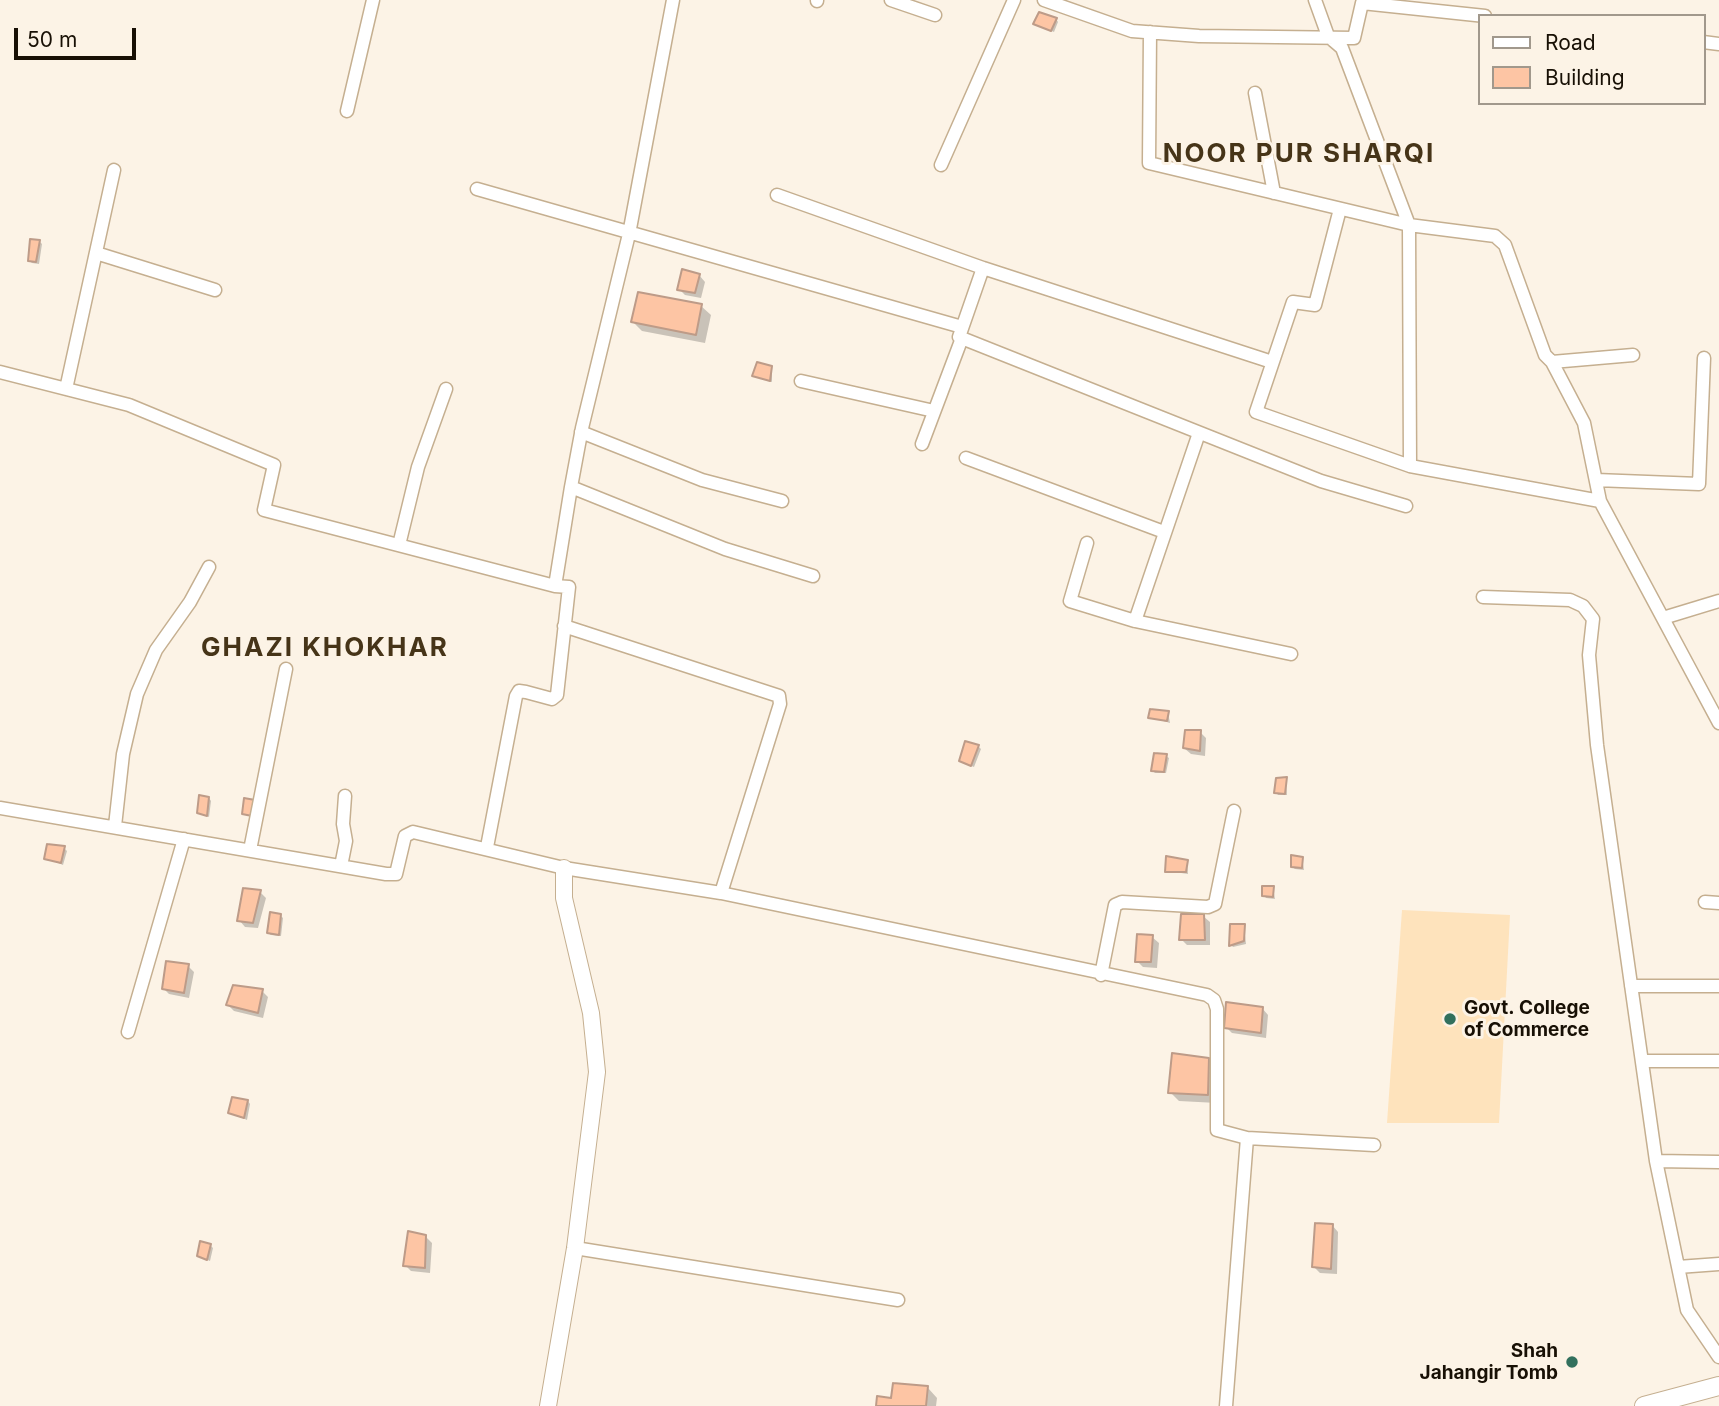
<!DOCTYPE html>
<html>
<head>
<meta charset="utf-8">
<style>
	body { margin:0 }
	#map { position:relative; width:1719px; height:1406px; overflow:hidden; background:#fcf3e6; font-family:Inter,sans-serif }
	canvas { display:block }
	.legend { position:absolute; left:1478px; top:14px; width:228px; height:91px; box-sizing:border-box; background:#fcf3e6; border:2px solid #a1988c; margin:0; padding:9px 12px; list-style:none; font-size:21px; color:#181005 }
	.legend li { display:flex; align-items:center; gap:14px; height:35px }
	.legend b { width:35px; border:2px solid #a1988c }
	.scale { position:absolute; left:14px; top:28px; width:122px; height:32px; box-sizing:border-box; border:4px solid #181005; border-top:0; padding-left:9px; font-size:21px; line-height:24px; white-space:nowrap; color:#181005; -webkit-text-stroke:5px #fcf3e6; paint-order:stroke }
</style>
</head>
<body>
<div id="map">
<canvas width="1719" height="1406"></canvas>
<ul class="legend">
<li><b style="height:9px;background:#fff"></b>Road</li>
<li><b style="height:19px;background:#fdc5a4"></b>Building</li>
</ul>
<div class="scale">50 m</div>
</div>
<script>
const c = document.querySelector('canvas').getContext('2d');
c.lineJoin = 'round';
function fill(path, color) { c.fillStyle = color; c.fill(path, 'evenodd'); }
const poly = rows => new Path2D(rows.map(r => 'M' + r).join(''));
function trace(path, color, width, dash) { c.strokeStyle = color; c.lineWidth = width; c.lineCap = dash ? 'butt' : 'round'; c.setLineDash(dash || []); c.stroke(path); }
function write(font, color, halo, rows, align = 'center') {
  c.font = font + ' Inter,sans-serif'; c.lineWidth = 6; c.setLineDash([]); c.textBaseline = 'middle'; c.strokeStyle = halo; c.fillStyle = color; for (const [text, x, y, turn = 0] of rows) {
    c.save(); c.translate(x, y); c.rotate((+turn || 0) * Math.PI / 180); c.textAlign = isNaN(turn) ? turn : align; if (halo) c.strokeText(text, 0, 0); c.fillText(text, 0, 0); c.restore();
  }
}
const built = poly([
	[1402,910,1510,915,1499,1123,1387,1123]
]);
const shadow = poly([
	[1056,19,1058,22,1054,32,1035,24],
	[40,242,42,244,39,264,32,263,29,260],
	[699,275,705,282,701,298,685,295,679,289],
	[701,306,711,315,705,343,642,331,633,322],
	[772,367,772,382,754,375],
	[1168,713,1170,723,1150,717],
	[1200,732,1206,738,1205,756,1191,754,1184,748],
	[978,746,981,749,974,767,964,763,961,761],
	[1166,756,1169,758,1166,773,1155,773,1152,770],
	[1286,779,1287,795,1278,795,1276,792],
	[209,798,211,801,209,817,199,812],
	[64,848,67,851,63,865,46,858],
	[1302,858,1304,870,1295,869,1292,867],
	[1187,861,1188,874,1167,871],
	[1273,888,1275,899,1266,898,1264,895],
	[260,892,266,898,258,928,245,927,239,920],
	[280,915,283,918,281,936,271,935,268,933],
	[1203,916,1210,922,1210,945,1187,945,1181,939],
	[1244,926,1246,944,1233,947,1231,945],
	[1152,937,1159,943,1157,968,1143,967,1137,961],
	[188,966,194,972,189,998,169,994,163,988],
	[262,991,268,997,263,1018,234,1011,228,1005],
	[1262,1008,1268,1015,1266,1038,1232,1033,1226,1027],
	[1208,1059,1218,1069,1217,1103,1179,1101,1170,1092],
	[248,1101,250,1104,247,1120,230,1112],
	[1332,1225,1338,1232,1337,1274,1320,1273,1314,1267],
	[426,1237,432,1243,430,1273,411,1271,405,1265],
	[210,1245,213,1248,210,1261,199,1256],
	[928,1388,937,1398,936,1406,878,1406]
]);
const building = poly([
	[1039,12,1057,18,1051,31,1033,24,1039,12],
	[30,239,40,240,36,262,28,261,30,239],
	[682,269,700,274,695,293,677,290,682,269],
	[638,292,702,304,696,335,631,322,638,292],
	[757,362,772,366,770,381,752,376,757,362],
	[1150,709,1169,711,1167,721,1148,718,1150,709],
	[1185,730,1201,730,1200,751,1183,748,1185,730],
	[965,741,979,745,971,766,959,761,965,741],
	[1154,753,1167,754,1164,772,1151,771,1154,753],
	[1287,777,1285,794,1274,793,1276,778,1287,777],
	[199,795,209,797,207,816,197,813,199,795],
	[244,798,255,800,252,816,242,814,244,798],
	[47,844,65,846,61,863,44,859,47,844],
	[1291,855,1303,857,1302,868,1291,867,1291,855],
	[1166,856,1188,860,1186,872,1165,872,1166,856],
	[1262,886,1274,886,1273,897,1262,896,1262,886],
	[243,888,261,890,253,923,237,921,243,888],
	[270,912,281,914,279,935,267,933,270,912],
	[1181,914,1204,914,1205,940,1179,940,1181,914],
	[1230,924,1245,924,1244,941,1229,946,1230,924],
	[1137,934,1153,935,1151,962,1135,962,1137,934],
	[166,961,189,964,184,993,162,989,166,961],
	[233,985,263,989,258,1013,226,1005,233,985],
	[1226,1002,1263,1007,1261,1033,1224,1028,1226,1002],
	[1172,1053,1209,1058,1208,1095,1168,1093,1172,1053],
	[232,1097,248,1100,244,1118,228,1113,232,1097],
	[1315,1223,1333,1224,1331,1269,1312,1267,1315,1223],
	[408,1231,426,1235,425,1268,403,1266,408,1231],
	[200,1241,211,1244,207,1260,197,1256,200,1241],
	[893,1383,928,1386,926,1406,876,1406,877,1396,891,1398,893,1383]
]);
const minor = poly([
	[891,0,935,15],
	[1044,0,1132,31,1199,36,1354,38,1362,3,1485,16],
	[1315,0,1328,36,1342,48,1409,225,1495,236,1505,245,1545,355,1552,362,1584,423,1600,501,1719,723],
	[817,1,817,0],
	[1150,32,1149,163,1409,225,1410,466],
	[1703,42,1719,44],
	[1255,93,1274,193],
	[347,111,373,0],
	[941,165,1014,0],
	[477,189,962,327],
	[777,195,983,268,1272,362],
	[1340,209,1315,305,1293,302,1256,412,1410,466,1600,501],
	[96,253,215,290],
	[983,268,959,337,1321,481,1406,506],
	[1552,362,1633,355],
	[0,372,129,405,274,465,264,510,555,586],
	[801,381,934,411],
	[66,389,114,170],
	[581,432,702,480,782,501],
	[922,444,962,338],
	[966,458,1164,532],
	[1596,480,1699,484,1704,358],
	[571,487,725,549,813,576],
	[1087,543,1070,601,1135,621,1291,654],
	[399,545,418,467,446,389],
	[1483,597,1570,600,1583,606,1593,619,1589,655,1597,745,1656,1161,1687,1310,1719,1357],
	[1663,618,1719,601],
	[1135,621,1199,433],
	[564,626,779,696,780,704,721,893],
	[0,808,386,874,396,874,405,836,413,832,564,868,721,893,1207,995,1214,1000,1217,1009,1217,1130,1247,1138,1374,1145],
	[115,826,123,754,137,694,156,650,190,602,209,567],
	[487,847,516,696,519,691,526,692,552,699,557,695,569,587,555,586,571,487,582,428,629,234,673,0],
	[250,850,286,669],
	[341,866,346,841,343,824,345,796],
	[1705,902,1719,903],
	[1101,975,1115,905,1122,902,1208,907,1215,904,1234,811],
	[1631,986,1719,986],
	[128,1032,184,839],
	[1642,1061,1719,1061],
	[1656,1161,1719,1162],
	[575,1248,898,1300],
	[1678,1267,1719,1264],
	[1226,1406,1247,1138]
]);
const tertiary = poly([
	[548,1406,575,1248,597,1072,591,1013,564,898,564,868]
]);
const secondary = poly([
	[1644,1406,1719,1386]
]);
const markers = [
	[1450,1019,7,"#32705d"],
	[1572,1362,7,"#32705d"]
];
const poiNames = [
	["Govt. College",1464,1008],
	["of Commerce",1464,1030],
	["Shah",1558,1351,"right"],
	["Jahangir Tomb",1558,1373,"right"]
];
const districtNames = [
	["NOOR PUR SHARQI",1299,154],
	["GHAZI KHOKHAR",325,648]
];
fill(built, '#fee3bc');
fill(shadow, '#0003');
fill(building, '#fdc5a4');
trace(building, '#bd9b88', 2);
trace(minor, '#c5af90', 15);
trace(tertiary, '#c5af90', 18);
trace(secondary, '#c5af90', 20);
trace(minor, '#fff', 12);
trace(tertiary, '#fff', 16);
trace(secondary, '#fff', 18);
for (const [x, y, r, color] of markers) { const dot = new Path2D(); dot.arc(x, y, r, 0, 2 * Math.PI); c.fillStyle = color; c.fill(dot); trace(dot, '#fcf3e6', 2.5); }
write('bold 19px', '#181005', '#fcf3e6', poiNames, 'left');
c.letterSpacing = '2px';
write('bold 26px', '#463418', '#fcf3e6', districtNames);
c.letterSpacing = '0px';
</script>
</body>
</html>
